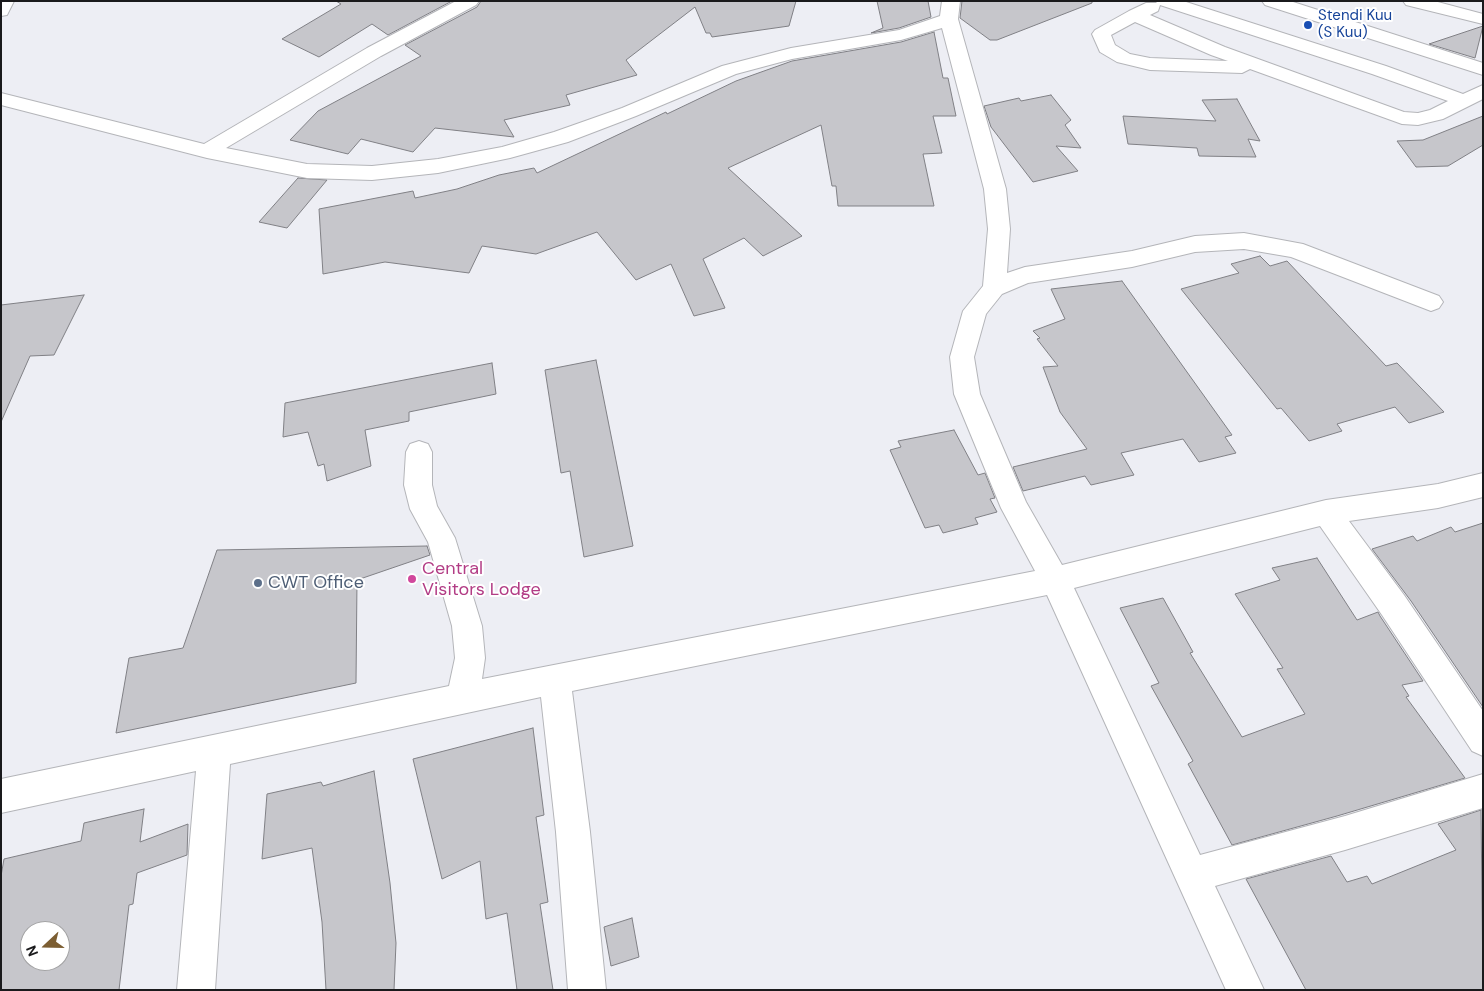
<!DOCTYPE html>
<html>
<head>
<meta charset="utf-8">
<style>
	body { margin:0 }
	#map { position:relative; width:1484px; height:991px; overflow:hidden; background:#edeef4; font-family:"DM Sans",sans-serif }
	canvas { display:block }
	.frame { position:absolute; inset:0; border:2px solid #1a1a1c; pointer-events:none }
	.north { position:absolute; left:20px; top:921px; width:50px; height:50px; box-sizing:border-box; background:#fff; border:1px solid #a3a3a4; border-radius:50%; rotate:249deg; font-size:14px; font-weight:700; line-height:20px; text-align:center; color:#1a1a1c }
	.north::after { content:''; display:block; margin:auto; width:18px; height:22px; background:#7c5e32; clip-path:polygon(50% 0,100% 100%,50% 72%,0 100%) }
</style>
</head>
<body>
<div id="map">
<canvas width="1484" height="991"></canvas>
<div class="frame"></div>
<div class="north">N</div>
</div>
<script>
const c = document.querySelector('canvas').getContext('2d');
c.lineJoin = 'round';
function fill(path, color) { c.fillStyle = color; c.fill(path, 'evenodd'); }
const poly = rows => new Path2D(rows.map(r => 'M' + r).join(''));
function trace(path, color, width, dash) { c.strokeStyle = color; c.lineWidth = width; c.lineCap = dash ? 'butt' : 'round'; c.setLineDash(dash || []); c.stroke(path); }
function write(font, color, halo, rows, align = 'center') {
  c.font = font + ' "DM Sans",sans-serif'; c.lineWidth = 4; c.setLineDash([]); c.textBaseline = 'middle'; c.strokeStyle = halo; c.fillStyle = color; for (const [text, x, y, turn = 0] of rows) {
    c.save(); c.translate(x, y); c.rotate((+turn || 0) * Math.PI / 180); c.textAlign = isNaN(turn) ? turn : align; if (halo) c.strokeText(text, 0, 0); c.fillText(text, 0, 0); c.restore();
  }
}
const building = poly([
	[336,1,452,1,388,35,372,24,319,57,282,39,341,4,336,1],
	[481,1,796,1,789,26,712,37,710,33,706,33,695,7,626,60,637,75,566,95,570,105,504,120,514,137,435,128,413,152,361,139,348,154,290,140,318,111,421,56,405,45,477,7,481,1],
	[877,1,928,1,931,17,899,28,871,33,883,28,877,1],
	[962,1,1092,1,1092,3,997,40,990,40,960,18,962,1],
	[1483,26,1475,58,1429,44,1483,26],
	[934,32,943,78,948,78,956,116,933,116,942,153,923,154,934,206,838,206,836,186,832,186,821,125,728,168,802,236,763,256,744,238,703,259,725,308,694,316,671,264,636,280,597,232,536,254,482,246,469,273,385,262,323,274,319,209,413,191,415,198,457,189,499,175,534,168,537,173,666,112,667,114,736,81,792,61,901,42,934,32],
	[1051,95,1071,120,1065,125,1081,148,1056,146,1078,171,1033,182,991,127,984,106,1019,98,1021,101,1051,95],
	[1237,99,1260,141,1248,139,1256,157,1199,156,1197,148,1128,144,1123,116,1216,121,1202,100,1237,99],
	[1483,116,1483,145,1448,166,1416,167,1397,141,1423,140,1483,116],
	[298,178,327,180,287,228,259,222,298,178],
	[1260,256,1270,266,1287,261,1386,366,1397,363,1444,412,1409,423,1395,407,1337,424,1342,431,1309,441,1281,408,1277,409,1181,289,1239,273,1231,264,1260,256],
	[1122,281,1232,435,1225,437,1236,453,1199,462,1183,439,1121,453,1134,475,1091,485,1085,476,1023,491,1013,467,1087,449,1060,412,1043,367,1058,366,1037,339,1040,338,1033,331,1065,319,1051,289,1122,281],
	[84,295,54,355,30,356,1,422,1,305,84,295],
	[596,360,633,546,584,557,570,471,561,473,545,370,596,360],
	[492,363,496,394,409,412,409,421,365,430,371,466,327,481,324,464,318,466,308,432,283,437,285,403,492,363],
	[954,430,978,475,985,473,995,498,990,499,997,512,975,518,978,524,943,533,939,525,925,528,890,450,901,447,898,441,954,430],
	[1483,523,1483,707,1411,601,1372,549,1413,536,1417,541,1451,527,1455,532,1483,523],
	[427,546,430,555,357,580,356,683,116,733,129,658,183,648,217,550,427,546],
	[1317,558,1357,620,1378,612,1380,616,1423,681,1402,685,1409,696,1406,697,1465,778,1337,816,1232,845,1188,764,1193,761,1151,686,1159,683,1120,608,1163,598,1193,652,1190,653,1242,737,1305,714,1277,669,1283,668,1235,594,1280,580,1272,568,1317,558],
	[533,728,544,815,536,817,548,902,540,904,553,990,517,990,507,913,486,919,480,861,442,879,413,759,533,728],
	[374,771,390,883,396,943,394,990,326,990,322,922,312,848,262,859,267,794,321,782,323,786,374,771],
	[144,809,140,842,188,824,187,855,137,873,133,904,129,905,119,990,1,990,1,876,4,859,81,841,84,823,144,809],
	[30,931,60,931,60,961,30,961,30,931],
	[1481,810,1483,990,1306,990,1246,879,1331,856,1347,882,1367,876,1372,884,1456,850,1438,824,1481,810],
	[632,918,639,957,611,966,604,927,632,918]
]);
const minor = poly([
	[1,1,14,1,7,15,1,16,1,1],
	[456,1,479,1,476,5,381,56,226,148,307,164,372,166,438,159,502,147,554,132,622,108,722,66,791,48,899,30,940,16,942,1,960,1,958,19,1006,189,1010,229,1007,273,1025,267,1132,251,1195,236,1244,233,1303,244,1439,296,1443,302,1439,308,1431,311,1291,257,1244,249,1195,252,1132,267,1028,283,1002,294,986,314,974,357,980,394,1026,502,1062,565,1326,500,1438,484,1483,473,1483,497,1438,508,1349,521,1404,595,1483,711,1483,756,1472,751,1382,615,1320,526,1074,588,1200,855,1345,816,1483,774,1483,808,1345,850,1215,886,1264,990,1226,990,1047,595,572,691,590,832,606,990,568,990,556,832,541,697,230,764,215,990,177,990,196,771,1,813,1,779,449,686,455,658,452,626,428,542,410,509,404,485,406,452,410,444,419,441,428,444,432,452,432,485,437,506,455,538,482,626,485,658,482,679,1035,571,1001,508,954,394,950,357,963,311,983,286,988,229,984,189,942,28,901,40,792,59,736,74,636,116,568,142,510,158,438,173,372,180,307,178,207,158,1,105,1,93,204,144,367,48,456,1],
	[1155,1,1183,1,1386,66,1463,94,1483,85,1483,99,1443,119,1418,125,1402,124,1250,69,1242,73,1150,70,1117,62,1100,52,1092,34,1095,30,1129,11,1146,3,1157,3,1155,1],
	[1160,5,1372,74,1448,101,1430,110,1418,113,1404,112,1225,47,1150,15,1158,11,1160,5],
	[1135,22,1211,55,1228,61,1150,58,1130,54,1115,45,1111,35,1135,22],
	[1262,1,1290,1,1483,63,1483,75,1265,5,1262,1]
]);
const major = poly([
	[1403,1,1434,1,1483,14,1483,24,1406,5,1403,1]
]);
const markers = [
	[1308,25,5,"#1a4fb4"],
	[412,579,5,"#d1479c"],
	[258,583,5,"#5c6f8a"]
];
const farTransitnames = [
	["Stendi Kuu",1318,16],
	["(S Kuu)",1318,33]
];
const hotelNames = [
	["Central",422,569],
	["Visitors Lodge",422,590]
];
const serviceNames = [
	["CWT Office",268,583]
];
fill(building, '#c6c6cb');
trace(building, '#808085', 1);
trace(minor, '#b4b5b9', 2);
trace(major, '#b4b5b9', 2);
fill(minor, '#fff');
fill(major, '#fff');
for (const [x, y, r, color] of markers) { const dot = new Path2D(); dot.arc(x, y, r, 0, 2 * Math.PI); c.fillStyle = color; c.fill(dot); trace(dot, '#fff', 2); }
write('15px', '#164399', '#fff', farTransitnames, 'left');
write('18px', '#b23c85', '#fff', hotelNames, 'left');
write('18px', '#4e5e75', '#fff', serviceNames, 'left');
</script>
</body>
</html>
